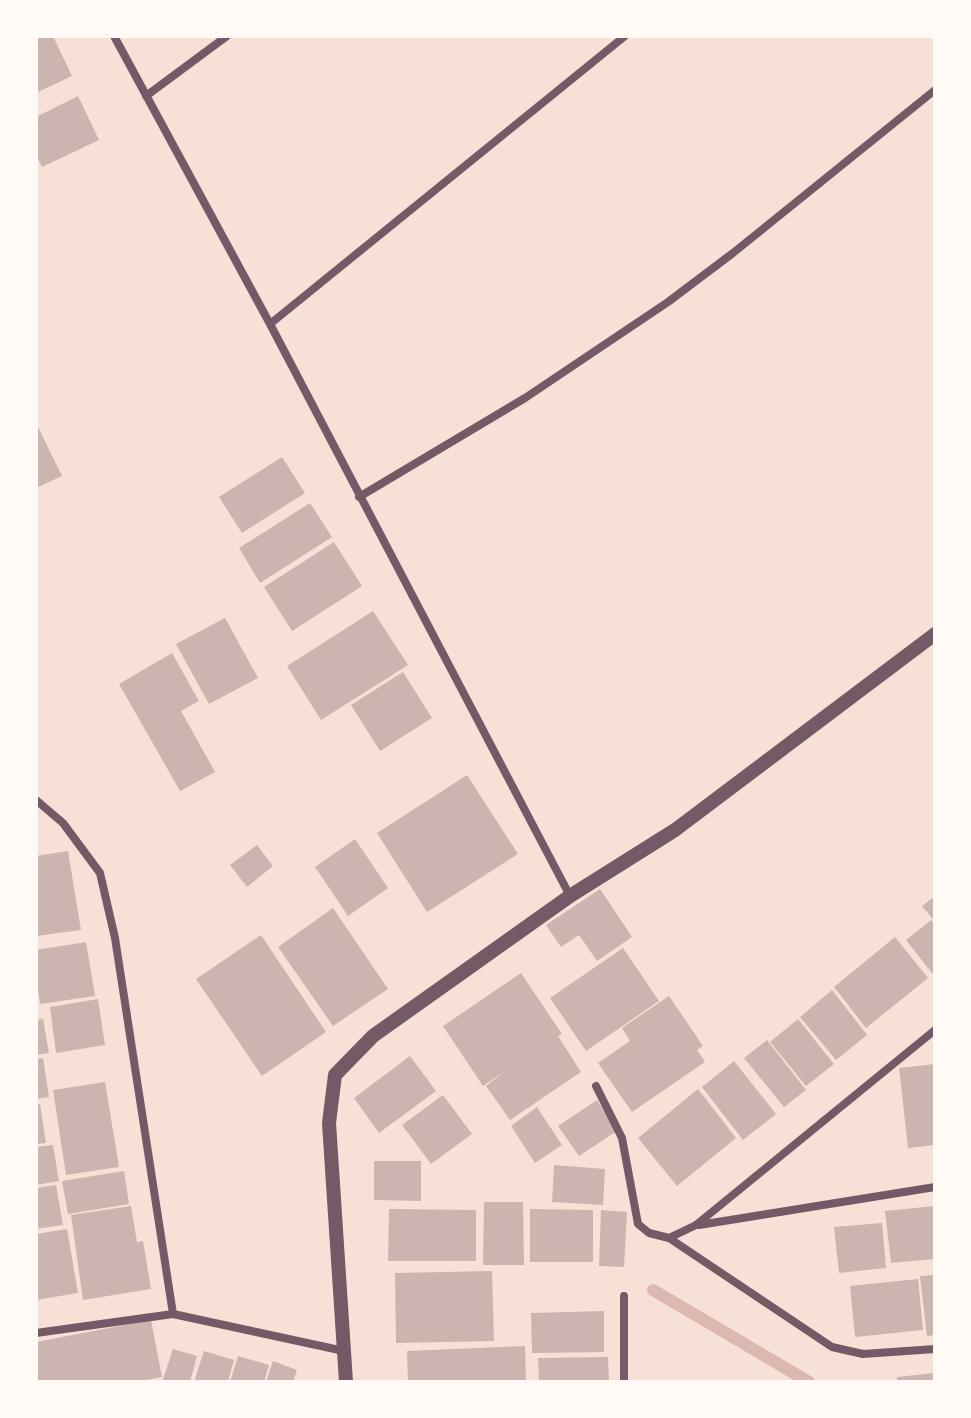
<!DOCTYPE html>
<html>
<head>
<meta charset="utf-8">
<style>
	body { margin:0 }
	#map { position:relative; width:971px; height:1418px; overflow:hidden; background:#f7e1d7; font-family:Montserrat,sans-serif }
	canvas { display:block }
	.frame { position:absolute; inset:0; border:38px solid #fffaf5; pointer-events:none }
</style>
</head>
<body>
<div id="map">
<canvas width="971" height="1418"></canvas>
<div class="frame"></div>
</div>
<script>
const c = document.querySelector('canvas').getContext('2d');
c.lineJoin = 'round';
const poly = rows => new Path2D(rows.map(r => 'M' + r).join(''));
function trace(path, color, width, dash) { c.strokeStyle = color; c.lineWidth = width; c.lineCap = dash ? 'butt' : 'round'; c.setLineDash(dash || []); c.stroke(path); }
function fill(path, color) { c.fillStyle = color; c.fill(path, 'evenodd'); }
const stream = poly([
	[653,1290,809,1382]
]);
const building = poly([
	[36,36,53,36,72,76,36,93],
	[78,96,99,140,42,167,36,155,36,117],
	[36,423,62,476,36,488],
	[282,457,305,493,242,533,219,497],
	[310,503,332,537,260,583,239,548],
	[334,542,362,586,292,631,264,587],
	[373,611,408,665,321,720,287,666],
	[225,618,258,678,209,704,176,644],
	[172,653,199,701,181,711,215,772,180,791,119,684],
	[403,672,432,718,380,751,351,705],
	[467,775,518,854,427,912,377,833],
	[355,839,388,888,348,916,315,867],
	[257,845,273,866,247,887,230,865],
	[68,851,81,930,36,936,36,856],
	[600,889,632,937,597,961,579,935,561,947,546,925],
	[935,896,935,922,922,906],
	[333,908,388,989,333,1026,278,947],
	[931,920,935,925,935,977,906,940],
	[261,935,326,1032,262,1076,196,979],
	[895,937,928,978,866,1028,834,987],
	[86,942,95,996,40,1004,36,977,36,950],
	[623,948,659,1001,586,1051,550,998],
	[521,973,562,1034,558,1036,581,1072,510,1120,486,1086,505,1071,483,1086,443,1026],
	[832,990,867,1035,836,1060,800,1017],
	[669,996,703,1046,697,1050,705,1062,632,1112,598,1063,630,1041,622,1028],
	[98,999,105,1045,56,1053,50,1007],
	[43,1019,49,1053,36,1055,36,1020],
	[798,1019,834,1064,806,1086,770,1042],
	[767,1040,806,1090,784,1107,744,1058],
	[410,1056,436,1091,379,1133,354,1098],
	[43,1058,49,1097,36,1099,36,1059],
	[734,1061,776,1114,743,1140,702,1087],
	[935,1064,935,1145,908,1148,899,1068],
	[105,1082,119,1167,66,1175,53,1090],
	[698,1089,736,1138,677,1186,638,1138],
	[443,1095,472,1134,431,1164,402,1125],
	[597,1100,617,1131,579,1156,558,1126],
	[36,1104,40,1104,46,1143,36,1144],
	[537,1107,562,1145,535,1163,511,1126],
	[53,1145,59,1181,36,1185,36,1147],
	[374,1161,421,1161,421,1201,374,1200],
	[554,1165,605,1169,603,1205,552,1202],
	[124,1171,129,1204,68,1214,62,1181],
	[56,1185,63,1225,36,1229,36,1188],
	[484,1202,523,1202,524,1265,483,1265],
	[131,1206,137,1242,143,1241,151,1289,83,1300,71,1215],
	[935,1206,935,1259,891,1263,885,1211],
	[389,1209,476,1210,476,1261,388,1261],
	[530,1209,593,1210,593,1262,530,1262],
	[601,1210,627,1212,624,1267,599,1266],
	[882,1223,886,1268,839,1273,834,1227],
	[67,1229,78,1293,36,1300,36,1234],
	[492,1271,494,1341,396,1343,395,1273],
	[935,1275,935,1335,927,1336,920,1276],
	[918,1279,923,1330,855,1337,850,1286],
	[604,1311,604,1352,532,1353,531,1313],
	[151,1320,162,1377,136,1382,36,1382,36,1342],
	[525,1346,526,1382,408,1382,407,1351],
	[173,1349,197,1356,190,1382,162,1382],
	[204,1351,234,1360,228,1382,194,1382],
	[238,1356,269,1365,264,1382,230,1382],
	[608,1357,609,1382,539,1382,538,1358],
	[273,1361,297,1370,293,1382,266,1382],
	[935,1373,935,1382,897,1382,897,1377]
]);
const minor = poly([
	[114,36,270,324,570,896],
	[146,96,227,36],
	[270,324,625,36],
	[359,497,525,398,668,302,733,253,935,90],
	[36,800,63,823,100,873,115,938,173,1314],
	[596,1086,622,1138,638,1224,649,1233,669,1238,696,1225,935,1030],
	[699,1225,935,1187],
	[669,1238,832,1347,863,1354,935,1349],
	[624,1296,624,1382],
	[36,1333,173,1314,344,1351]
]);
const tertiary = poly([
	[346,1382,329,1123,335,1075,373,1036,570,896,675,830,935,634]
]);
trace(stream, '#dcb8b0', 12);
fill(building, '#ccb4b1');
trace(minor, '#755966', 8);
trace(tertiary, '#755966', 14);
</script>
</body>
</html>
